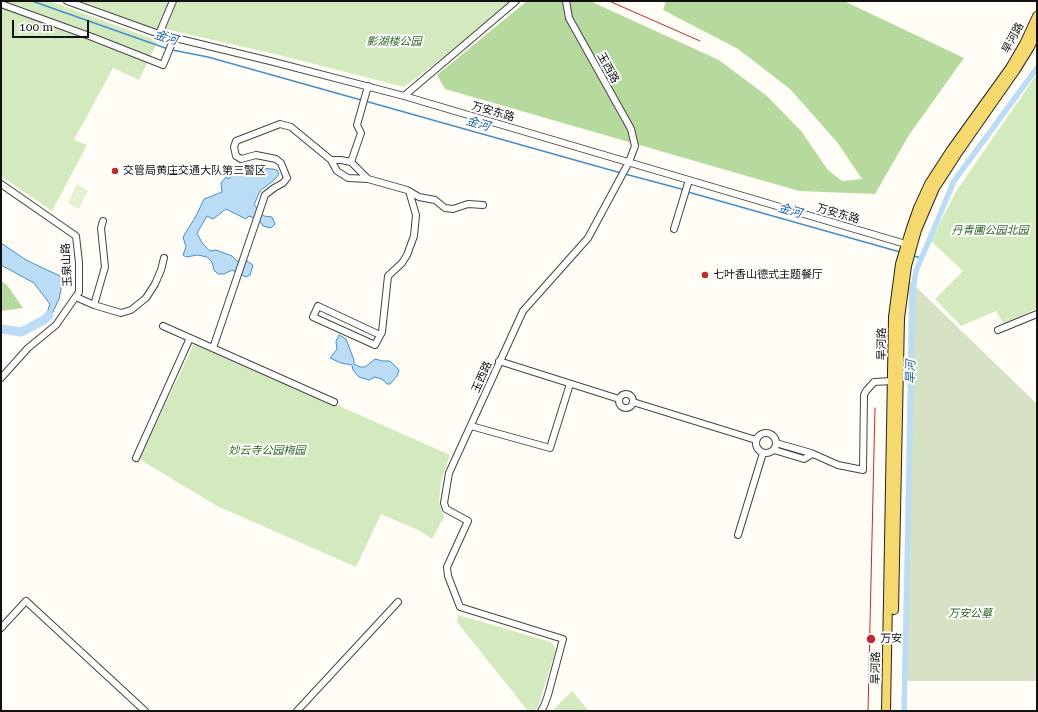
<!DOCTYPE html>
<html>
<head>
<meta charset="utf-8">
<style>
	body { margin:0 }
	#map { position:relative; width:1038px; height:712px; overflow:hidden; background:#fffdf5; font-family:"Roboto Serif",serif }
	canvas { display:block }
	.frame { position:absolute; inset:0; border:2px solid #111; pointer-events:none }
	.scale { position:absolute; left:12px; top:20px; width:77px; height:18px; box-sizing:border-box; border:2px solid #111; border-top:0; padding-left:5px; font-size:12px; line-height:14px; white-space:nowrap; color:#111; -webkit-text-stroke:3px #fff; paint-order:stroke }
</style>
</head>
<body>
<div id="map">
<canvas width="1038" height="712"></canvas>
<div class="frame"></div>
<div class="scale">100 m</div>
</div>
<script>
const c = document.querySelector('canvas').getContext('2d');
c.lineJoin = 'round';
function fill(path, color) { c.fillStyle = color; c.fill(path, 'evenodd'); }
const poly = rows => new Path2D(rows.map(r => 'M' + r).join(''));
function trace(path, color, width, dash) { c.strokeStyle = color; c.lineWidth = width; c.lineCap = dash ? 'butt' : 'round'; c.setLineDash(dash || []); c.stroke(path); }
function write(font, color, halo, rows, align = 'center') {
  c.font = font + ' "Roboto Serif","Noto Sans SC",serif'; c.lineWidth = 4; c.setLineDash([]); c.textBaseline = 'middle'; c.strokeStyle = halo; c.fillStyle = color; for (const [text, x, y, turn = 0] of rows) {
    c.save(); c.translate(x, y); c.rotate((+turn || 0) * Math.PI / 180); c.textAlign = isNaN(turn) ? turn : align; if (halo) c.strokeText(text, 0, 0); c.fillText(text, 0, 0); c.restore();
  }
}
const green = poly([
	[1,1,50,1,158,41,139,80,113,68,74,140,87,145,52,211,1,176],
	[73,1,518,1,404,87,283,56,161,28,159,30,156,31],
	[1037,74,1037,308,1004,325,996,311,961,326,935,299,963,271,931,241,955,193],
	[195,342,450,455,441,481,439,502,444,517,432,539,418,530,381,514,356,567,217,506,139,459],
	[458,615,551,642,556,649,538,707,533,711,528,711,457,622],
	[572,691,589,711,552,711]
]);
const forest = poly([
	[527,1,590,1,719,60,767,96,801,131,828,170,842,181,862,179,837,142,790,89,738,49,663,10,666,1,844,1,964,58,909,135,875,194,799,191,445,89,437,75],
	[1,281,7,285,23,308,1,311]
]);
const cemetery = poly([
	[909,280,1037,404,1037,681,903,681]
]);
const pitch = poly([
	[77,184,88,191,79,209,68,203]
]);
const water = poly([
	[254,168,273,169,277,170,279,174,274,180,260,191,254,205,264,216,272,217,275,224,271,228,263,226,259,220,249,216,246,219,226,209,213,219,207,216,197,233,202,243,210,251,216,250,232,256,237,261,247,261,253,265,250,275,246,277,232,270,224,274,218,274,214,270,212,262,207,257,198,255,186,257,183,255,186,247,183,237,196,216,204,199,222,192,221,183,226,177,228,179,231,177,233,171,249,173,254,168],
	[1,243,26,260,60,276,62,284,59,299,51,316,47,313,50,304,34,283,1,265,1,243],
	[339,335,346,339,354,360,354,364,360,367,365,367,375,359,383,361,390,361,399,370,397,376,390,384,387,384,382,379,375,377,369,380,359,377,353,370,352,365,341,363,330,358,337,349,336,341,339,335]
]);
const stream = poly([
	[32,1,168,49],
	[172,50,208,57,361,100],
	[365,101,621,173],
	[625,174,685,190],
	[688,192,900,252],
	[914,256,921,258]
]);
const canal = poly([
	[904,711,913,290,916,271,954,181,1037,68]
]);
const river = poly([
	[1,329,21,332,44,320,49,315]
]);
const minor = poly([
	[67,1,159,34,270,61,404,96,909,245],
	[1,4,92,37,163,65,174,38],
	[159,34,173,1],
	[404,96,516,1],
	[351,162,368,179,348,178,337,171,331,160,341,160,351,162,361,133,357,125,368,86],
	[368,179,407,190,419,197,435,200,445,208,453,209,468,204,483,205],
	[1,184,76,236,79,263,79,292,56,325,28,348,1,378],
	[674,229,689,180],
	[76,297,94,305,121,313,131,310,146,298,155,284,161,270,164,258],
	[94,305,105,267,101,228,103,221],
	[163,326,334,402],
	[998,330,1037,314],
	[380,335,318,306,313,317,375,345,382,332,388,276,402,263,407,255,414,236,416,215,409,191],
	[213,348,265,195,274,188,283,183,287,178,281,163,276,159,256,155,241,159,236,156,234,147,236,141,280,124,291,127,331,160],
	[499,361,619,399],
	'619 401a7 7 0 1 1 14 0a7 7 0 1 1-14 0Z',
	[633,402,756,440],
	[471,426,550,448,570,384],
	'756 443a10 10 0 1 1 20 0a10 10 0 1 1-20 0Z',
	[776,443,811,453,838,465,863,470,864,395,866,391,874,382,892,381],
	[774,450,804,459,812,454],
	[136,458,190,338],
	[738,535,763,453],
	[1,628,26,601,145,711],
	[297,711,398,602],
	[541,711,544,706,548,695,563,639,460,607,448,576,447,567,468,521,446,509,444,503,449,473,523,311,588,238,629,162,635,146,631,129,569,18,566,1]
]);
const major = poly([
	[894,610,900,318,907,266,917,230,935,188,957,154,1015,71,1030,47,1037,32],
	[886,711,893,317,900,264,911,228,918,208,929,184,951,150,1010,68,1024,44,1037,16]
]);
const tram = poly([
	[609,1,700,41],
	[868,711,875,408]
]);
const markers = [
	[115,171,4,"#bf2b2c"],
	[705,275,4,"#bf2b2c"],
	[871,639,5,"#bf2b2c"]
];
const streetNames = [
	["旱河路",1013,38,-62],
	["玉西路",608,68,61],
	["万安东路",493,112,16],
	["万安东路",838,214,16],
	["玉泉山路",67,265,-93],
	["旱河路",882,344,-89],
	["玉西路",482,377,-66],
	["旱河路",876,668,-89]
];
const parkNames = [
	["影湖楼公园",394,42],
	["丹青圃公园北园",990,231],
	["妙云寺公园梅园",267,451],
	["万安公墓",970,614]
];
const poiNames = [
	["交管局黄庄交通大队第三警区",123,171],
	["七叶香山德式主题餐厅",713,275],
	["万安",880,639]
];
const waterNames = [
	["金河",166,38,16],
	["金河",478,124,16],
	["金河",790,211,16],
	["旱河",911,372,-89]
];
fill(green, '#d3eabe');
fill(forest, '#b6da9d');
fill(cemetery, '#d7e2c5');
fill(pitch, '#e4f1d0');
fill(water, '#baddf5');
trace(water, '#438fcb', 1);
trace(stream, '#438fcb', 1.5);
trace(canal, '#baddf5', 5.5);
trace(river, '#baddf5', 9);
trace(minor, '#444', 8);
trace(major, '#222', 10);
trace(minor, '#fff', 6);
trace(major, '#f5d96f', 8);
trace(tram, '#bf2b2c', 1);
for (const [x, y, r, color] of markers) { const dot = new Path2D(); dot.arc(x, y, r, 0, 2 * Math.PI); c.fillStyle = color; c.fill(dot); trace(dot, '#fff', 1.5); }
write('11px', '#111', '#fff', streetNames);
write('italic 11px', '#2d6821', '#fff', parkNames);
write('11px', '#111', '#fff', poiNames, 'left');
write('italic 12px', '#1b62a1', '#fff', waterNames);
</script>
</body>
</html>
